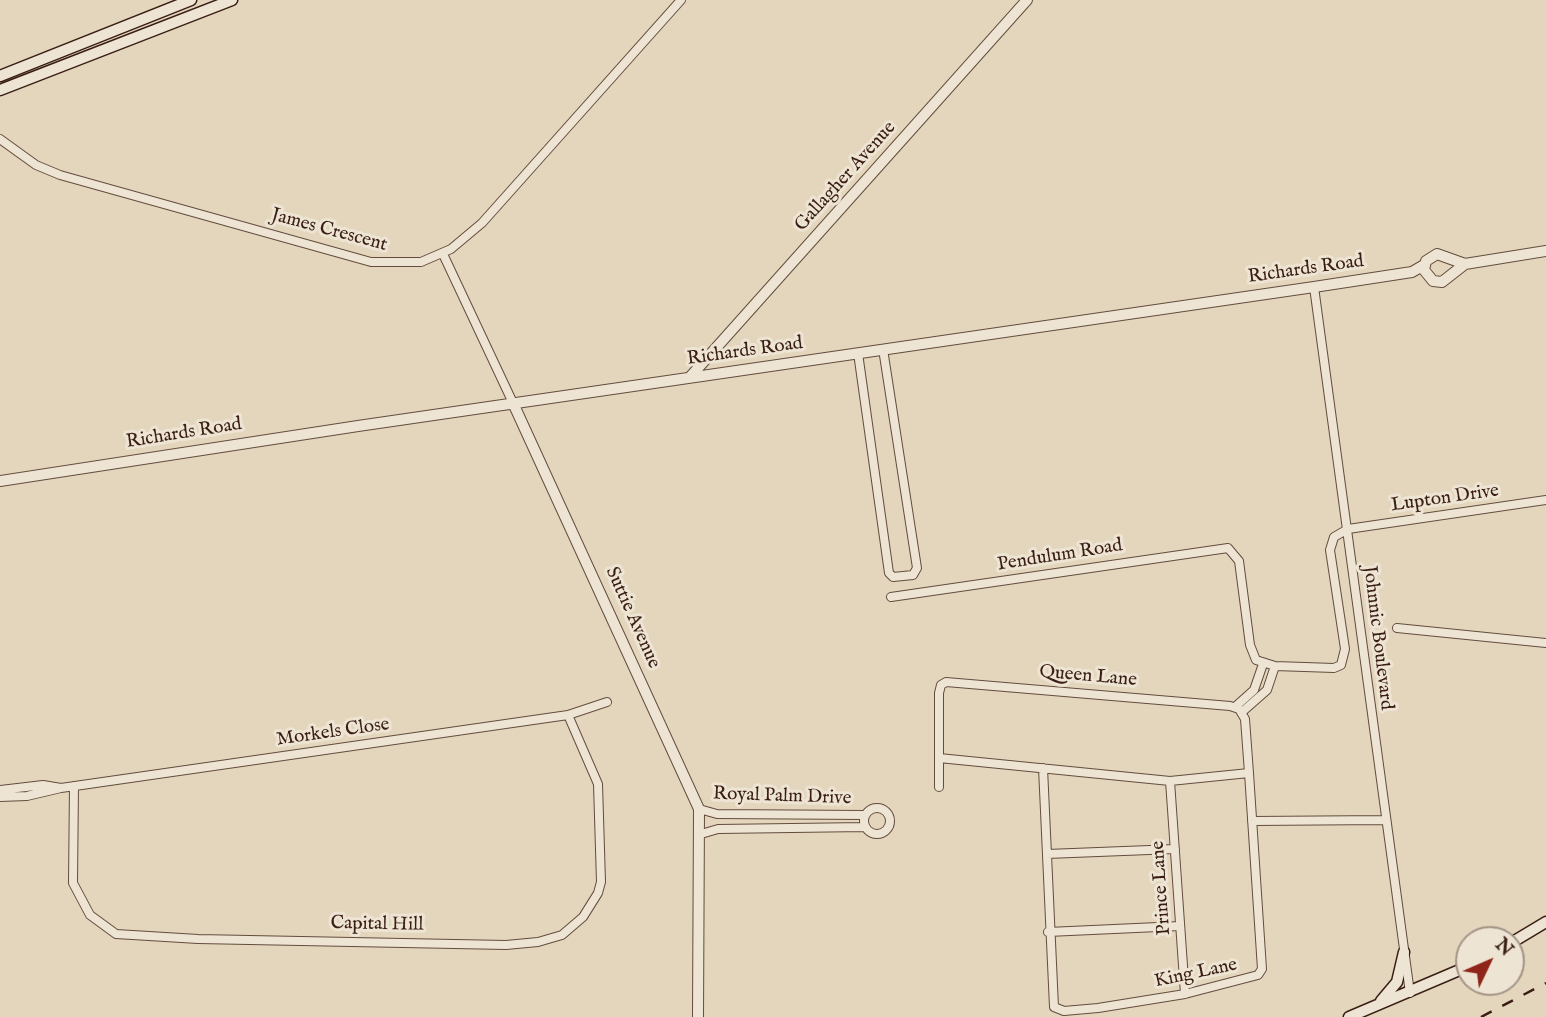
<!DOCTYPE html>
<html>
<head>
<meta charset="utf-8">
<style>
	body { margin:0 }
	#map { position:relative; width:1546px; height:1017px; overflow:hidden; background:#e3d6bc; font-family:"IM FELL English",serif }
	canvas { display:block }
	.north { position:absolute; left:1455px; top:926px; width:70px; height:70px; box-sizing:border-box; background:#ede4d3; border:2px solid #a59587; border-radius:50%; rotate:46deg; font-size:19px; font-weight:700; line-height:28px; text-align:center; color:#3a1e14 }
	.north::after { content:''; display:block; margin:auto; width:24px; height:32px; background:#8f2418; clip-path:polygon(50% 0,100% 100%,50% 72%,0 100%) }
</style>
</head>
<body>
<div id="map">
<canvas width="1546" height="1017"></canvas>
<div class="north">N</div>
</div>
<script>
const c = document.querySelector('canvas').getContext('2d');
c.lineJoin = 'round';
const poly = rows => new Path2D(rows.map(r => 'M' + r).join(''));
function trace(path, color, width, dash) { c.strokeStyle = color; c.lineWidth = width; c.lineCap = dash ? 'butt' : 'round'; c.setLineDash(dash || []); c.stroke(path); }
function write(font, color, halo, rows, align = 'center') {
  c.font = font + ' "IM FELL English",serif'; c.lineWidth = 6; c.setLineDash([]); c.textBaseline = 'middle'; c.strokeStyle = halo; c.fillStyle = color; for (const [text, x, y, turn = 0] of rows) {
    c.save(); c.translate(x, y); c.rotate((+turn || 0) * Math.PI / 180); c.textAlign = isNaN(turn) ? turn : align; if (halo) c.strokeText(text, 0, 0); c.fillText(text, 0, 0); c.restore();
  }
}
const minor = poly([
	[0,139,36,165,60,175,371,262,421,262,451,249,482,223,681,0],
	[443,254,513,403],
	[1314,287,1410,993],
	[858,353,889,573,893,577,913,575,917,568,883,349],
	[891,597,1228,548,1239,561,1250,645,1256,660,1275,666,1334,668,1341,665,1345,649,1330,550,1334,537,1348,529,1546,500],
	[1397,628,1546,643],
	[1235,707,1254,690,1263,664],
	[1242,712,1267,690,1275,666],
	[939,758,1170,781,1249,773],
	[1170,781,1185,994],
	[74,786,73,883,90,915,116,934,198,939,506,945,538,942,562,935,583,917,598,893,601,882,598,784,568,715],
	[939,787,939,693,941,685,946,682,1230,706,1239,709,1245,719,1249,773,1262,969,1258,975,1185,994,1098,1008,1064,1011,1054,1007,1043,768],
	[0,790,43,785,61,788],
	[0,797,27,796,61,788,568,715,607,702],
	'864 821a13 13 0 1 1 26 0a13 13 0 1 1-26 0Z',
	[699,809,717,814,865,815],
	[1252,821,1386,820],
	[701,834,718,829,865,827],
	[1047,854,1175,849],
	[1048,932,1180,926]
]);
const tertiary = poly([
	[1465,264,1437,254,1426,261,1424,270,1433,281,1442,282,1465,264,1546,251],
	[690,377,1027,0],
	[513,403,699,809,698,1017],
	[0,481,358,426,1314,287,1412,272,1424,265]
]);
const secondary = poly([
	[0,76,191,0],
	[0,90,232,0],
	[1511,943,1546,922],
	[1381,1001,1397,982,1404,952],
	[1349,1017,1469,966]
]);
const rail = poly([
	[1481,1017,1546,983]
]);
const streetNames = [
	["Gallagher Avenue",846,177,-48],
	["James Crescent",329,231,15],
	["Richards Road",1306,270,-8],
	["Richards Road",745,352,-8],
	["Richards Road",184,434,-9],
	["Lupton Drive",1445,499,-8],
	["Pendulum Road",1060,556,-9],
	["Suttie Avenue",632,618,66],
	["Johnnic Boulevard",1377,638,83],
	["Queen Lane",1088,677,5],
	["Morkels Close",333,733,-8],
	["Royal Palm Drive",782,797,2],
	["Prince Lane",1162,888,-94],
	["Capital Hill",377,925,1],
	["King Lane",1196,974,-12]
];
trace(minor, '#644c3e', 10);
trace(tertiary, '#644c3e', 12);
trace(secondary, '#3a1e14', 13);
trace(minor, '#ede4d3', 8);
trace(tertiary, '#ede4d3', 10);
trace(secondary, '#ede4d3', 10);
trace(rail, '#3a1e14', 2.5, [12, 12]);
write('19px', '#3a1e14', '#ede4d3', streetNames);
</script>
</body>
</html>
